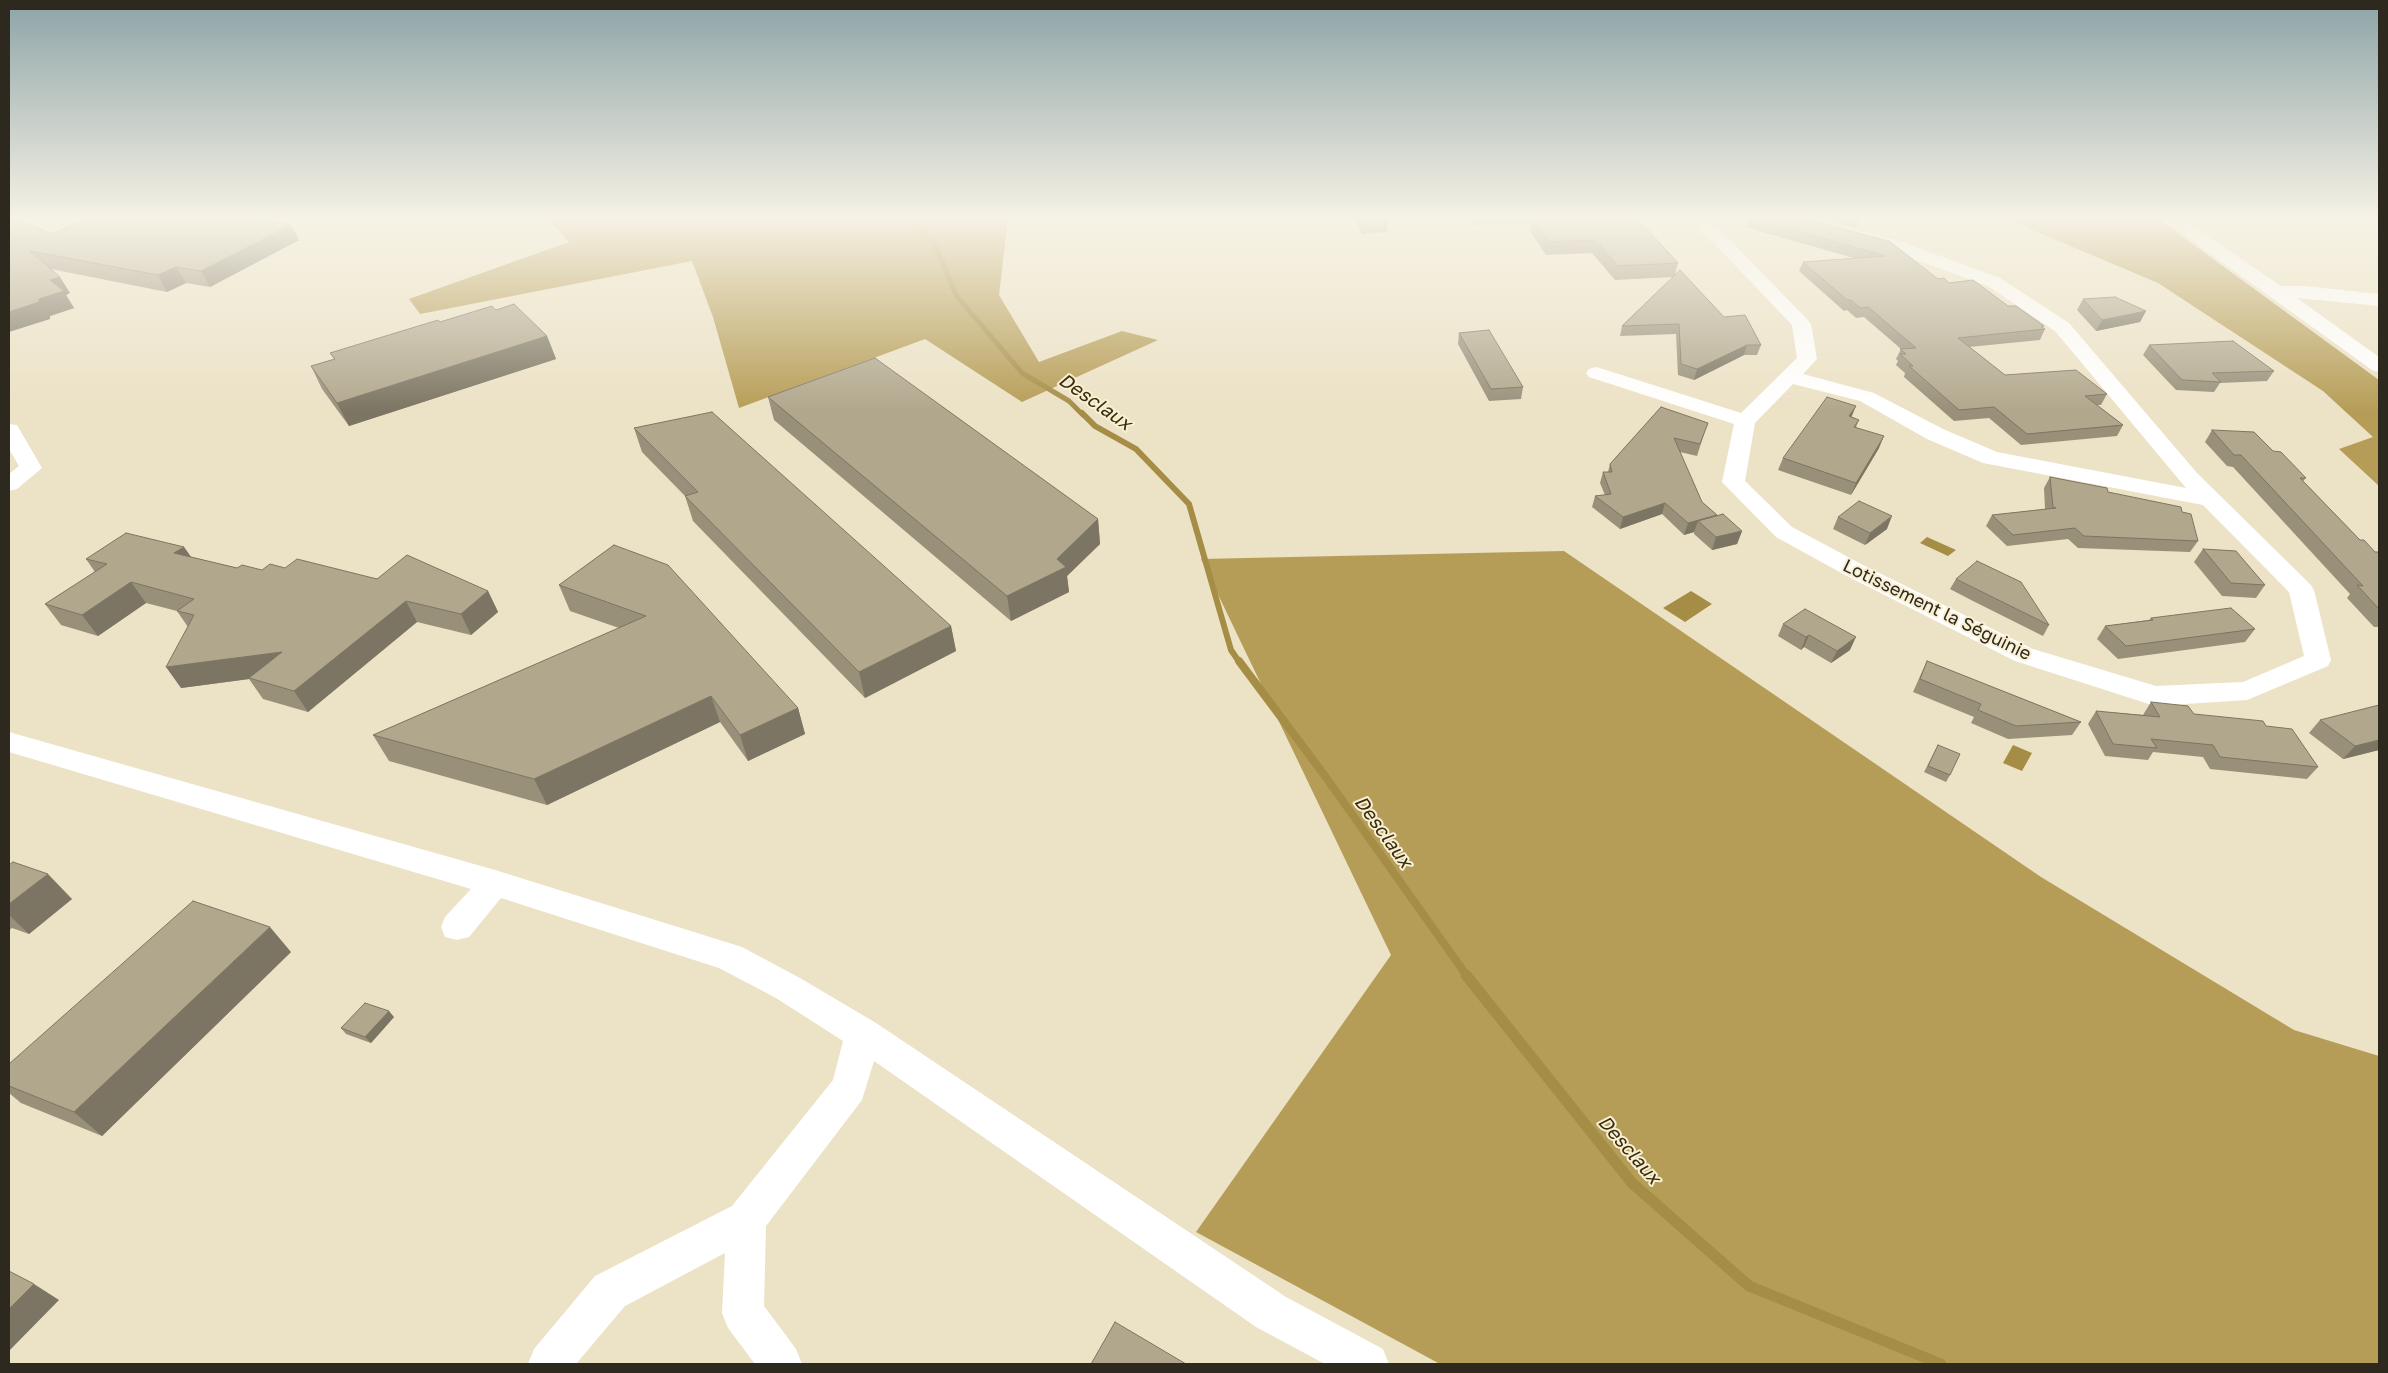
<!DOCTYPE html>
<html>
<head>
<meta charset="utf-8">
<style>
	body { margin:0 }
	#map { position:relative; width:2388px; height:1373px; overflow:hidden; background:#ece2c6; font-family:"Golos Text",sans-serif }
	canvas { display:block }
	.frame { position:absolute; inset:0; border:10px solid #2d291e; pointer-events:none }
</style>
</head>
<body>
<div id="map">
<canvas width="2388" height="1373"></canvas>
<div class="frame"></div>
</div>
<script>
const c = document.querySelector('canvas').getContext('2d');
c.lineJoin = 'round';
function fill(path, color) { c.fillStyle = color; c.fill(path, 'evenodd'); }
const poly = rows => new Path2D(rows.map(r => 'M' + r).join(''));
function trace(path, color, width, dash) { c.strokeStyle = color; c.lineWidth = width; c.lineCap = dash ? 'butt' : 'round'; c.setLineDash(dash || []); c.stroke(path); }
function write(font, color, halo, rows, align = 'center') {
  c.font = font + ' "Golos Text",sans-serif'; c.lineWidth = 4; c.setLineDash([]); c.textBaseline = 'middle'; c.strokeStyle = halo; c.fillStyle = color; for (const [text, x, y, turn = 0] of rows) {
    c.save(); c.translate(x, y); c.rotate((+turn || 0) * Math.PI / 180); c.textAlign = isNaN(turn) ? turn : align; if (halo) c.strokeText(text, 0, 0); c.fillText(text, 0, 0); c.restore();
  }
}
const forest = poly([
	[547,218,1008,218,999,295,1039,362,1122,331,1158,340,1022,402,925,339,739,408,713,317,692,261,420,314,409,299,569,242],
	[2004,218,2157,218,2379,380,2379,486,2339,449,2373,437,2323,391,2158,283],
	[1564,551,2041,877,2294,1030,2379,1056,2379,1364,1440,1364,1196,1232,1391,955,1201,559]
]);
const water = poly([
	[1927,537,1956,550,1948,556,1920,543],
	[1691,591,1712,604,1685,622,1663,608],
	[2013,745,2032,753,2022,771,2003,763]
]);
const streamFar3 = poly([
	[911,218,936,247,956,295,1022,373,1069,401,1083,415]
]);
const streamFar2 = poly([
	[1082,413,1095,426,1136,449,1189,504,1231,650,1240,663]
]);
const streamFar1 = poly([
	[1239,661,1325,776,1467,976]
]);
const stream = poly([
	[1466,975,1632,1183,1749,1286,1941,1364]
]);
const minor = poly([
	[1690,218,1708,218,1808,320,1811,324,1817,359,1803,374,1874,393,1943,429,1997,452,2186,488,2055,331,1988,286,1887,249,1784,222,1782,218,1811,218,1899,241,2000,278,2069,323,2197,473,2310,584,2314,590,2331,660,2328,666,2247,700,2155,706,2015,661,1845,575,1776,537,1722,482,1734,424,1589,377,1586,373,1589,369,1596,367,1603,369,1741,413,1797,358,1792,325,1690,218],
	[1793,384,1860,401,1927,439,1983,463,2203,505,2289,592,2304,656,2243,682,2156,686,2033,649,1863,565,1792,527,1745,481,1755,423,1793,384],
	[2161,218,2181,218,2281,286,2305,286,2379,294,2379,306,2297,298,2379,357,2379,372,2372,370,2161,218],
	[9,424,17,425,42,468,17,489,9,491,9,474,19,466,9,449,9,424],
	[9,732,495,870,742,947,800,978,876,1023,1286,1297,1383,1349,1389,1364,1325,1364,1256,1327,874,1061,862,1100,766,1226,764,1306,796,1349,802,1364,755,1364,728,1328,722,1313,725,1253,625,1306,576,1364,528,1364,534,1349,595,1276,732,1206,833,1080,843,1041,776,998,719,968,501,898,469,937,457,940,445,937,441,927,445,917,471,889,9,752,9,732]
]);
const wall = poly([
	[9,218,52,234,291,225,299,240,210,287,186,283,167,292,51,269,70,293,66,295,74,308,50,316,50,319],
	[1354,218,1389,218,1387,232,1362,234],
	[1469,218,1637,218,1678,263,1675,275,1724,317,1761,345,1757,355,1744,355,1694,380,1678,375,1676,334,1620,336,1622,326,1673,277,1615,280,1592,253,1546,255,1530,231,1532,223,1473,225],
	[1748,218,1802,218,1938,279,2008,306,2045,329,2040,340,1969,347,2005,375,2107,394,2101,405,2097,405,2123,425,2117,436,2021,445,1989,418,1954,421,1904,377,1905,373,1896,365,1898,361,1896,359,1901,349,1864,317,1856,318,1847,310,1844,311,1799,271,1803,262,1854,258,1745,227],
	[1819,218,1859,218,1856,228],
	[2083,299,2146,311,2140,322,2096,331,2077,310],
	[440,322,547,336,556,359,349,426,322,389,311,366,334,359,330,353],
	[1459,333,1523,387,1521,399,1489,401,1458,344],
	[2149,345,2274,371,2267,381,2220,383,2214,392,2176,390,2143,355],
	[768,397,1098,519,1100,544,1067,576,1069,592,1011,621,774,420],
	[1661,407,1704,434,1697,456,1680,452,1702,502,1717,515,1742,531,1737,544,1712,550,1694,534,1694,532,1684,535,1662,514,1620,529,1592,507,1595,496,1605,495,1600,483,1603,472,1608,472,1610,464],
	[1851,417,1859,420,1856,427,1879,448,1851,495,1778,470,1783,458],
	[634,428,951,626,956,651,865,698,693,521,685,496,642,452],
	[2212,430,2273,451,2306,478,2303,481,2360,540,2375,552,2379,552,2379,627,2374,627,2347,598,2350,594,2233,467,2227,466,2205,442],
	[2050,477,2182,512,2198,541,2190,552,2078,548,2068,539,2007,546,1986,526,1992,515,2045,509,2044,488],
	[1838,517,1887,529,1865,545,1833,529],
	[614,545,798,708,805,734,748,761,720,722,547,805,389,761,373,735,619,628,570,611,559,585],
	[184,547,191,557,237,568,262,570,285,568,488,591,498,612,471,635,417,622,308,712,263,699,249,679,181,688,188,627,177,611,146,603,98,636,61,625,45,604,95,572,86,559],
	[2203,549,2265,585,2256,598,2222,596,2194,562],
	[1956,579,2049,625,2043,636,1973,601,1950,589],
	[2151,618,2255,629,2245,642,2118,659,2097,639,2105,626,2149,620],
	[1783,624,1850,650,1831,663,1804,647,1801,650,1778,636],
	[1927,661,2081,722,2072,735,2008,739,1971,723,1974,717,1913,692,1921,674],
	[2151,702,2194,714,2266,726,2318,767,2307,779,2210,769,2203,757,2153,752,2148,760,2105,756,2088,724,2096,711,2143,715],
	[2320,720,2379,750,2343,759,2309,733],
	[1938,745,1950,775,1946,782,1924,772],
	[9,865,72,899,29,934,12,928,9,930],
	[291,952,102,1136,21,1103,9,1093,9,1064],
	[394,1017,371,1043,346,1034,341,1028]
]);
const shadedWall = poly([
	[291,225,299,240,210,287,201,271],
	[176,267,186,283,167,292,158,275],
	[60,277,70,293,66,295,74,308,50,316,50,319,9,332,9,312,39,299,50,280],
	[2146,311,2140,322,2096,331,2102,320],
	[547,336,556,359,349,426,337,403],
	[1747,345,1744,355,1694,380,1697,369],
	[1856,406,1851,418,1849,416],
	[1884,436,1879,448,1851,495,1856,483],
	[1665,503,1662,514,1620,529,1623,517],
	[1717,515,1698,521,1694,532,1684,535,1688,523],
	[1892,516,1887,529,1865,545,1870,533],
	[1098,519,1100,544,1067,576,1069,592,1011,621,1007,596,1057,559],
	[1742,531,1737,544,1712,550,1716,537],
	[184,547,198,567,174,553],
	[131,582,146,603,98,636,82,615],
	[488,591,498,612,471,635,461,614],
	[406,601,417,622,308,712,294,691],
	[951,626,956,651,865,698,859,672],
	[1809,635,1804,647,1801,650,1806,637],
	[1856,637,1850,650,1831,663,1837,651],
	[282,652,249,678,249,679,181,688,166,667],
	[711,696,720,722,547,805,534,779],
	[798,708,805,734,748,761,740,735],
	[2379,740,2379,750,2343,759,2355,746],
	[48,874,72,899,29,934,9,915,9,904],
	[270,927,291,952,102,1136,74,1112],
	[389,1011,394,1017,371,1043,365,1037],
	[34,1284,59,1300,9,1351,9,1309]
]);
const building = poly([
	[9,218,15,218,52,234,86,218,255,218,291,225,201,271,176,267,158,275,30,251,60,277,50,280,64,291,39,299,39,302,9,312,9,218],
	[1533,218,1637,218,1678,263,1618,266,1595,240,1549,242,1533,218],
	[1752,218,1802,218,1889,241,1938,279,1944,278,1949,283,1973,280,2008,306,2016,306,2044,326,2041,326,2045,329,1958,338,2005,375,2076,370,2107,394,2085,396,2123,425,2027,434,1994,407,1959,410,1909,366,1913,366,1900,354,1906,354,1900,349,1916,348,1868,307,1860,308,1851,300,1847,300,1803,262,1885,256,1752,218],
	[1680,270,1724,317,1745,315,1761,345,1747,345,1697,369,1681,364,1679,324,1622,326,1680,270],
	[2115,297,2146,311,2102,320,2083,299,2115,297],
	[514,304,547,336,337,403,311,366,335,359,330,353,438,320,440,322,492,306,496,310,514,304],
	[1489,330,1523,387,1491,389,1459,333,1489,330],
	[2233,341,2274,371,2212,373,2221,382,2182,380,2149,345,2233,341],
	[875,358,1098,519,1057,559,1066,567,1007,596,768,397,875,358],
	[1827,397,1856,406,1849,416,1859,420,1854,427,1884,436,1856,483,1783,458,1827,397],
	[1661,407,1708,423,1700,444,1674,438,1702,502,1717,515,1688,523,1665,503,1623,517,1595,496,1611,494,1603,472,1612,472,1610,464,1661,407],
	[712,412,951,626,859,672,685,496,698,492,634,428,712,412],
	[2212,430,2254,432,2273,451,2281,452,2306,478,2300,478,2360,540,2364,540,2375,552,2379,552,2379,609,2357,585,2363,586,2241,455,2234,455,2212,430],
	[2050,477,2107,488,2108,492,2181,507,2182,512,2191,514,2198,541,2084,536,2075,528,2013,535,1992,515,2056,508,2053,507,2050,477],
	[1859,501,1892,516,1870,533,1838,517,1859,501],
	[1723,514,1742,531,1716,537,1698,521,1723,514],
	[126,533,184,547,174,553,237,568,242,565,262,570,270,564,285,568,297,559,377,579,407,555,488,591,461,614,406,601,294,691,249,678,282,652,166,667,194,615,177,611,194,599,131,582,82,615,45,604,107,564,86,559,126,533],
	[614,545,668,565,798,708,740,735,711,696,534,779,373,735,646,616,559,585,614,545],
	[2203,549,2236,551,2265,585,2231,583,2203,549],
	[1977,561,2021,582,2049,625,1956,579,1977,561],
	[2231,608,2255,629,2126,646,2105,626,2153,620,2151,618,2231,608],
	[1805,609,1856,637,1837,651,1809,635,1806,637,1783,624,1805,609],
	[1927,661,2081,722,2016,726,1978,710,1981,704,1920,679,1927,661],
	[2151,702,2188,706,2194,714,2263,721,2266,726,2292,729,2318,767,2220,757,2213,745,2151,739,2157,748,2113,744,2096,711,2160,717,2151,702],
	[2379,705,2379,740,2355,746,2320,720,2379,705],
	[1938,745,1960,754,1950,775,1928,766,1938,745],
	[13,862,48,874,9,904,9,865,13,862],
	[193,901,270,927,74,1112,9,1086,9,1064,193,901],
	[365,1003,389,1011,365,1037,341,1028,365,1003],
	[9,1271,34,1284,9,1309,9,1271],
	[1115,1322,1186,1364,1091,1364,1115,1322]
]);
const streetNames = [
	["Lotissement la Séguinie",1937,610,26]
];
const waterNames = [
	["Desclaux",1095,402,35],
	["Desclaux",1383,832,54],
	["Desclaux",1629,1150,49]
];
fill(forest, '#b69d57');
fill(water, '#a68d46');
trace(streamFar3, '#a68d46', 5);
trace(streamFar2, '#a68d46', 6);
trace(streamFar1, '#a68d46', 8);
trace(stream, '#a68d46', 11);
fill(minor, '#fff');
fill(wall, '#989079');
fill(shadedWall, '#7c7563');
fill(building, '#b1a78d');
trace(building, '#7c7563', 1);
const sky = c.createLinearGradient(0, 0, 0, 411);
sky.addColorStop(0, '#8da4a7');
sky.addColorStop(0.53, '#f6f2e5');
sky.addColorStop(1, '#f6f2e500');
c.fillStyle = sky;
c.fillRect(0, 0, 2388, 411);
write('18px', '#2d291e', '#f9efd3', streetNames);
write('italic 19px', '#382d0d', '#f9efd3', waterNames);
</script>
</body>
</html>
